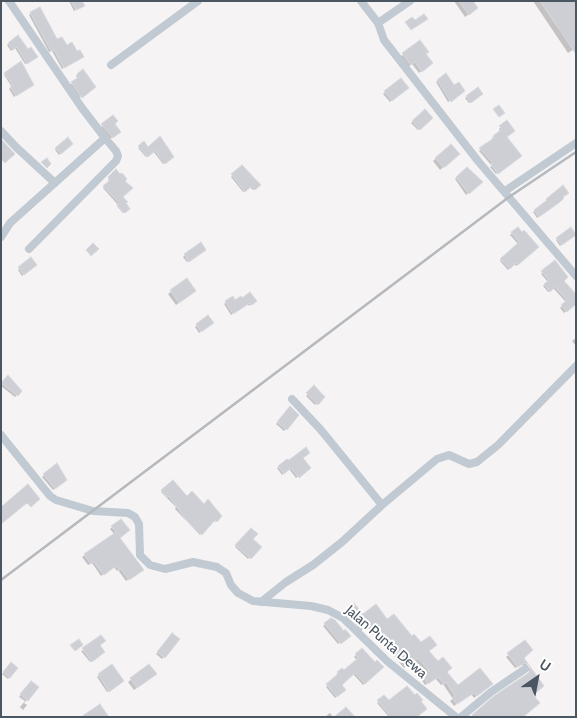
<!DOCTYPE html>
<html>
<head>
<meta charset="utf-8">
<style>
	body { margin:0 }
	#map { position:relative; width:577px; height:718px; overflow:hidden; background:#f5f3f3; font-family:Cabin,sans-serif }
	canvas { display:block }
	.frame { position:absolute; inset:0; border:2px solid #4a5661; pointer-events:none }
	.north { position:absolute; left:512px; top:653px; width:50px; height:50px; -webkit-text-stroke:4px #fff; paint-order:stroke; rotate:33deg; font-size:14px; font-weight:700; line-height:20px; text-align:center; color:#4a5661 }
	.north::after { content:''; display:block; margin:auto; width:18px; height:22px; background:#4a5661; clip-path:polygon(50% 0,100% 100%,50% 72%,0 100%) }
</style>
</head>
<body>
<div id="map">
<canvas width="577" height="718"></canvas>
<div class="frame"></div>
<div class="north">U</div>
</div>
<script>
const c = document.querySelector('canvas').getContext('2d');
c.lineJoin = 'round';
function fill(path, color) { c.fillStyle = color; c.fill(path, 'evenodd'); }
const poly = rows => new Path2D(rows.map(r => 'M' + r).join(''));
function trace(path, color, width, dash) { c.strokeStyle = color; c.lineWidth = width; c.lineCap = dash ? 'butt' : 'round'; c.setLineDash(dash || []); c.stroke(path); }
function write(font, color, halo, rows, align = 'center') {
  c.font = font + ' Cabin,sans-serif'; c.lineWidth = 4; c.setLineDash([]); c.textBaseline = 'middle'; c.strokeStyle = halo; c.fillStyle = color; for (const [text, x, y, turn = 0] of rows) {
    c.save(); c.translate(x, y); c.rotate((+turn || 0) * Math.PI / 180); c.textAlign = isNaN(turn) ? turn : align; if (halo) c.strokeText(text, 0, 0); c.fillText(text, 0, 0); c.restore();
  }
}
const shadow = poly([
	[69,1,81,1,81,7,74,11],
	[454,1,471,1,473,11,465,17],
	[533,1,575,1,576,48,568,53],
	[31,13,57,41,66,46,80,59,62,69,52,51,49,52,29,15],
	[18,37,34,59,25,64,15,48,11,51,7,45],
	[420,42,429,66,419,73,412,64,408,67,400,57],
	[82,71,94,86,79,98,70,85,78,79,76,76],
	[5,74,31,86,14,97,9,89,12,87,4,75],
	[445,75,454,87,462,92,448,102,436,82],
	[401,80,407,88,390,102,383,94],
	[480,96,469,103,465,98,467,97],
	[425,111,431,118,418,130,411,123],
	[112,116,113,124,119,132,110,139,101,127],
	[507,122,505,138,519,158,496,174,490,167,492,166,479,151,493,140,492,138,500,132,499,129],
	[160,138,173,157,163,164,153,151,146,157,138,148,144,143,148,149],
	[68,139,72,144,59,155,55,150],
	[451,145,455,157,440,170,433,161],
	[242,167,259,185,253,190,250,187,243,192,231,177],
	[467,169,481,182,466,195,455,179],
	[116,171,122,197,129,209,123,213,117,206,118,205,103,188,109,181,108,179],
	[562,197,561,200,537,218,533,212,546,202,547,200],
	[518,228,537,247,516,266,514,264,508,270,500,261,518,244,510,235],
	[573,236,560,246,556,240,557,239],
	[203,252,187,262,183,257,185,255],
	[31,259,36,265,22,276,18,270],
	[555,262,562,281,575,294,576,293,576,303,564,313,560,308,566,302,553,288,548,292,543,286,548,282,541,274],
	[187,280,191,294,176,305,168,294],
	[232,298,234,301,242,300,255,301,249,306,248,304,231,315,224,304],
	[208,317,211,324,199,333,195,327],
	[576,338,576,346,572,341],
	[8,377,20,391,15,397,1,386],
	[314,387,324,397,315,405,306,396],
	[290,408,298,415,284,431,276,424],
	[301,458,309,468,296,478,289,469,282,475,277,468],
	[56,465,64,481,53,490,42,477],
	[173,482,187,497,220,516,215,522,213,521,200,535,175,509,176,507,161,492],
	[121,520,118,538,140,572,126,581,118,570,117,571,114,567,101,576,92,563,88,565,82,557,115,535,110,529],
	[251,530,252,539,260,547,248,559,235,547],
	[354,605,363,616,387,621,412,637,428,651,458,686,489,686,474,698,471,694,454,706,450,701,453,699,443,684,441,685,435,678,425,685,421,679,427,674,414,660,404,668,384,644,382,645,367,627,361,631,346,612],
	[331,619,347,637,338,644,323,626],
	[172,634,178,639,162,659,156,654],
	[524,642,522,658,543,686,531,695,522,717,472,717,495,698,528,675,529,671,526,666,521,665,515,668,506,657],
	[99,645,102,654,90,662,81,651],
	[362,650,374,664,382,667,363,685,353,674,340,685,344,690,335,698,326,687,337,677,336,675,342,670,344,672,357,660,354,657],
	[11,663,17,668,8,679,2,674],
	[149,666,152,677,134,690,128,682],
	[99,675,121,682,107,692,97,677],
	[31,682,27,700,24,703,27,705,23,710,20,707,25,701,19,697],
	[384,697,389,702,419,701,416,717,389,717,377,703],
	[330,713,333,717,325,717]
]);
const building = poly([
	[71,1,82,1,85,6,76,10,71,1],
	[459,1,473,1,478,8,469,15,459,1],
	[540,1,576,1,576,54,540,1],
	[40,7,57,39,62,37,67,45,72,42,77,51,80,50,84,57,64,68,54,50,51,51,30,12,40,7],
	[424,14,428,19,411,30,405,22,412,17,415,20,424,14],
	[18,35,28,49,31,47,38,57,27,64,17,47,13,50,8,43,18,35],
	[420,40,429,52,426,54,433,63,422,72,415,62,411,65,402,53,420,40],
	[21,61,34,85,16,96,10,86,13,85,4,73,21,61],
	[83,69,96,87,82,98,71,82,79,77,77,74,83,69],
	[446,73,454,85,459,82,465,91,451,102,437,80,446,73],
	[401,78,409,88,392,101,384,91,401,78],
	[478,87,483,94,471,103,466,96,478,87],
	[499,105,505,113,499,117,493,109,499,105],
	[425,109,433,118,420,130,412,121,425,109],
	[113,115,118,121,115,124,121,132,113,138,101,124,113,115],
	[507,120,515,131,507,137,522,156,498,174,491,164,493,163,479,148,494,138,493,136,502,129,499,126,507,120],
	[160,136,174,157,165,164,155,151,148,157,138,146,144,141,148,147,160,136],
	[68,137,73,144,61,154,55,148,68,137],
	[1,139,15,154,5,163,1,159,1,139],
	[451,144,460,154,445,167,443,167,435,158,451,144],
	[47,158,51,164,47,168,41,162,47,158],
	[242,165,261,185,255,190,252,186,245,192,231,174,242,165],
	[467,167,483,182,469,194,456,177,467,167],
	[116,169,120,174,122,173,127,179,125,181,133,188,123,197,128,202,126,203,130,209,125,213,117,205,119,203,103,186,110,180,108,177,116,169],
	[563,185,569,193,563,197,564,198,560,202,539,217,534,210,547,200,546,199,563,185],
	[518,227,522,232,524,230,539,247,518,265,516,263,510,269,500,259,519,242,511,232,518,227],
	[571,227,576,235,562,245,556,238,571,227],
	[201,242,206,250,189,262,184,254,201,242],
	[93,243,99,249,91,256,86,250,93,243],
	[31,257,37,265,24,275,18,267,31,257],
	[555,260,568,277,564,281,576,294,576,304,567,312,561,305,567,300,555,287,550,292,544,284,549,280,541,271,555,260],
	[187,278,196,291,179,303,170,290,187,278],
	[250,292,257,301,252,305,250,303,233,314,225,301,233,296,235,300,241,296,242,298,250,292],
	[208,315,214,323,201,332,196,324,208,315],
	[8,375,22,391,18,396,1,383,8,375],
	[314,385,325,397,318,405,306,393,314,385],
	[290,406,299,415,287,430,277,422,290,406],
	[306,447,310,453,303,458,311,468,299,478,291,468,284,474,278,466,287,459,289,460,306,447],
	[57,463,67,480,55,489,43,474,57,463],
	[173,480,187,496,192,491,204,504,208,499,222,516,217,522,215,520,202,535,187,521,169,496,167,497,161,490,173,480],
	[28,484,40,499,31,507,27,503,1,524,1,507,28,484],
	[121,519,130,530,120,538,144,570,129,580,121,569,119,570,116,566,104,575,94,562,91,564,84,554,116,532,111,526,121,519],
	[251,528,258,534,253,539,262,547,251,559,235,545,251,528],
	[354,603,363,614,376,604,387,619,394,614,412,636,414,634,421,642,430,636,437,645,429,651,438,661,443,657,452,668,447,672,458,685,480,668,493,684,477,696,474,693,457,704,452,698,455,696,446,682,444,684,438,677,428,684,423,676,429,671,418,658,407,666,387,642,385,644,370,625,364,629,348,609,354,603],
	[331,618,335,620,344,631,345,629,351,636,341,644,324,623,331,618],
	[172,633,180,639,165,658,157,652,172,633],
	[101,635,106,641,100,645,105,652,92,662,82,648,101,635],
	[79,639,83,645,75,651,70,645,79,639],
	[525,640,533,650,524,658,544,686,533,695,540,703,523,717,473,717,472,715,494,696,530,672,531,668,528,664,524,663,518,667,507,653,525,640],
	[362,648,375,662,377,660,384,667,365,684,355,673,342,685,346,690,337,697,326,684,338,674,337,672,342,668,344,670,358,658,355,654,362,648],
	[11,662,18,668,10,678,3,672,11,662],
	[112,664,124,681,109,692,98,674,112,664],
	[149,664,157,674,137,688,130,678,149,664],
	[31,681,39,687,28,701,20,694,31,681],
	[407,686,415,695,417,693,423,700,421,701,427,709,417,717,391,717,377,700,384,695,389,700,407,686],
	[100,704,109,717,81,717,100,704],
	[346,707,355,717,334,717,346,707]
]);
const minor = poly([
	[361,1,378,23,384,40,478,161,576,276],
	[378,23,410,1],
	[111,65,198,1],
	[1,131,16,147,55,183],
	[505,191,576,143],
	[1,237,10,223,105,138,82,108,9,1],
	[29,249,116,161,118,156,116,151,105,138],
	[292,399,321,430,382,505],
	[1,435,50,496,56,500,93,511,128,513,135,517,139,524,140,555,150,565,165,569,193,562,217,567,226,573,231,585,238,593,253,601,311,606,328,610,343,618,387,661,456,717],
	[261,602,286,582,313,565,342,542,382,505,437,459,449,455,469,464,477,462,498,445,576,366],
	[461,717,491,692,525,669]
]);
const rail = poly([
	[1,580,509,197,576,152]
]);
const streetNames = [
	["Jalan Punta Dewa",386,642,41]
];
fill(shadow, '#0003');
fill(building, '#cdcfd5');
trace(building, '#d7d9de', 1);
trace(minor, '#c1cad2', 8);
trace(rail, '#b5b8bd', 2.5);
write('14px', '#4a5661', '#fff', streetNames);
</script>
</body>
</html>
